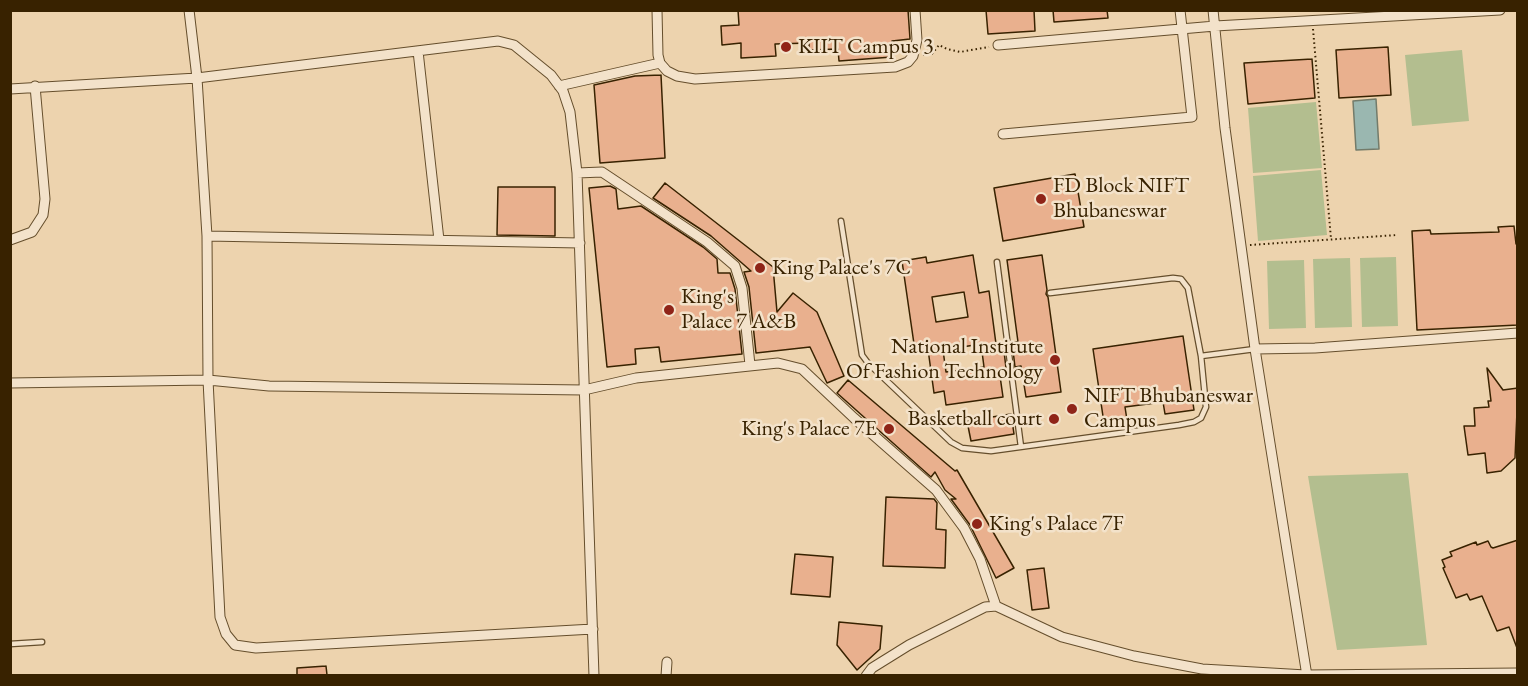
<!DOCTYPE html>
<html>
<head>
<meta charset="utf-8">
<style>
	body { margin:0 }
	#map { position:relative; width:1528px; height:686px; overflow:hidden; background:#edd3ae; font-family:"EB Garamond",serif }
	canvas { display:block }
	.frame { position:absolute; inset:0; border:12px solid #382200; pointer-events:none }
</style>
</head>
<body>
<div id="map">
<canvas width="1528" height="686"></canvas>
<div class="frame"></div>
</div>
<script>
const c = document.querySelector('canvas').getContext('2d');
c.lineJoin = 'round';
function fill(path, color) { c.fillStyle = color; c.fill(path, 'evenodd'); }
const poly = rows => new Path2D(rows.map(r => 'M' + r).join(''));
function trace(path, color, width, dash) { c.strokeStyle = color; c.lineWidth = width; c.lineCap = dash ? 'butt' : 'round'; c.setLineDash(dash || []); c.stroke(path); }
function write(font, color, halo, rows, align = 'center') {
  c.font = font + ' "EB Garamond",serif'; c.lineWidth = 5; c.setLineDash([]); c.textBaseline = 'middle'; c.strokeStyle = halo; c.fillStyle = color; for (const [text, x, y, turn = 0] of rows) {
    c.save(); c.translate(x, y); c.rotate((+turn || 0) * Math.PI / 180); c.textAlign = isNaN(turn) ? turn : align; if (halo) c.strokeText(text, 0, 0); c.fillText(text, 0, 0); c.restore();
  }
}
const green = poly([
	[1462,50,1469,121,1412,126,1405,55],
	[1316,102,1322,168,1253,173,1248,108],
	[1321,170,1327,235,1258,241,1253,176],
	[1396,257,1398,326,1362,327,1360,258],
	[1350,258,1352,327,1315,328,1313,259],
	[1304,260,1306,328,1269,329,1267,261],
	[1408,473,1427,645,1337,650,1308,476]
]);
const water = poly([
	[1376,99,1379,149,1356,150,1353,101,1376,99]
]);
const building = poly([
	[738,10,908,10,910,39,892,41,892,57,839,61,838,49,809,50,809,43,775,44,776,56,741,58,741,43,722,45,721,26,739,25,738,10],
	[986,10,1034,10,1035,31,988,34,986,10],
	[1053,10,1107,10,1108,18,1054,22,1053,10],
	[1388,47,1391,95,1339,98,1336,50,1388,47],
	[1312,59,1315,98,1248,104,1244,63,1312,59],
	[661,75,665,158,600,163,594,85,635,76,661,75],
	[1075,174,1084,227,1003,241,994,188,1075,174],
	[665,183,773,267,777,312,793,293,817,312,844,376,827,383,810,347,756,353,749,287,744,272,751,271,711,236,653,198,665,183],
	[610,186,616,189,618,209,641,206,703,247,717,259,718,273,730,273,735,289,742,354,661,362,659,347,635,349,636,364,607,367,589,188,610,186],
	[498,187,555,187,555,236,497,235,498,187],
	[1514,226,1516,244,1518,244,1518,325,1417,330,1412,231,1430,230,1431,234,1499,232,1498,227,1514,226],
	[973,255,979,293,989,291,996,344,1003,343,1006,368,999,369,1003,397,946,405,944,391,934,393,927,342,914,344,902,261,926,257,927,263,973,255],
	[964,292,968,317,936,322,932,297,964,292],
	[981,344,984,367,946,372,943,350,981,344],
	[1042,255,1047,290,1046,294,1048,297,1061,392,1026,397,1021,366,1015,367,1012,342,1018,342,1007,260,1042,255],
	[1183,336,1194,410,1165,414,1163,402,1125,407,1127,420,1104,423,1093,349,1183,336],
	[1487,368,1503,390,1518,388,1515,458,1501,471,1487,473,1485,453,1468,455,1464,426,1475,426,1474,408,1489,407,1488,401,1491,401,1487,368],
	[848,380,955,471,957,470,1014,568,996,578,970,525,951,499,956,499,945,490,935,472,931,477,837,393,848,380],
	[1011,414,1014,434,971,441,967,421,1011,414],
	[886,497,934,499,937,503,936,529,946,530,945,568,883,566,886,497],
	[1518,540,1518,648,1517,648,1509,627,1497,631,1482,596,1470,600,1467,594,1456,598,1443,568,1445,567,1442,560,1452,556,1450,552,1476,542,1477,545,1488,541,1491,547,1493,548,1518,540],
	[795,554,833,557,830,597,791,594,795,554],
	[1044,568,1049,608,1032,610,1027,570,1044,568],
	[839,622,882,626,880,649,857,670,837,645,839,622],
	[326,666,327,675,297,675,297,668,326,666]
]);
const path = poly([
	[1313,29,1331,239],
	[923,55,932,54,939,45,947,49,960,52,989,47],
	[1250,245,1397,235]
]);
const service = poly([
	[841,221,862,355,868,363,951,442,962,448,991,451,1179,425,1194,422,1201,418,1206,407,1201,356,1188,288,1181,279,1173,278,1050,293],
	[997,262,1021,447],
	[1201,356,1255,349],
	[10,644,42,642]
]);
const minor = poly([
	[189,10,197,78,207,236,208,380,220,617,226,634,235,645,256,648,593,629],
	[657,10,658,55,660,63,667,71,677,76,695,79,895,67,908,62,913,56,917,40,915,10],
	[1213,10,1225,128,1255,349,1307,676],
	[998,45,1215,26,1500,10],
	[418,51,439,240],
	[559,86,660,63],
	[10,89,197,78,498,41,514,45,551,75,563,91,570,112,577,173,594,676],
	[1003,134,1192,117,1180,10],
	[577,173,602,172,707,242,735,266,742,288,750,365],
	[207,236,580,243],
	[10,240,32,232,43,215,45,199,35,86],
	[1255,349,1315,348,1518,333],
	[10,383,208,380,269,386,584,390,636,378,778,363,802,369,854,418,936,490,964,528,980,559,996,606],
	[666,676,667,662],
	[866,676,872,668,909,645,985,607,996,606,1062,637,1134,656,1202,669,1306,675,1518,673]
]);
const markers = [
	[786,47,6,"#8f2418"],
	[1041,199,6,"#8f2418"],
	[760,268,6,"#8f2418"],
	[669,310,6,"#8f2418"],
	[1055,360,6,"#8f2418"],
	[1072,409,6,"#8f2418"],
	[1054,419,6,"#8f2418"],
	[889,429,6,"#8f2418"],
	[977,524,6,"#8f2418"]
];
const poiNames = [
	["KIIT Campus 3",798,47],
	["FD Block NIFT",1053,186],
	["Bhubaneswar",1053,211],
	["King Palace's 7C",772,268],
	["King's",681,297],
	["Palace 7 A&B",681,322],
	["National Institute",1043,347,"right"],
	["Of Fashion Technology",1043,372,"right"],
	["NIFT Bhubaneswar",1084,396],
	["Campus",1084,421],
	["Basketball court",1042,419,"right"],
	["King's Palace 7E",877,429,"right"],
	["King's Palace 7F",989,524]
];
fill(green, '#b3be8f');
fill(water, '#9ab7b0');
trace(water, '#737b6a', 1.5);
fill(building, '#e9b08e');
trace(building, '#382200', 1.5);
trace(service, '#654e2c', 7);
trace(minor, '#654e2c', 11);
trace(path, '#382200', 2, [1.5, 3]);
trace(service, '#f3e2ca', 4.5);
trace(minor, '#f3e2ca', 9);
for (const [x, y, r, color] of markers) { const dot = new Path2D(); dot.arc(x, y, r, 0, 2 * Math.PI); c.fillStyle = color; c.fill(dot); trace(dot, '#f3e2ca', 2); }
write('22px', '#382200', '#f3e2ca', poiNames, 'left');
</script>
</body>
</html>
